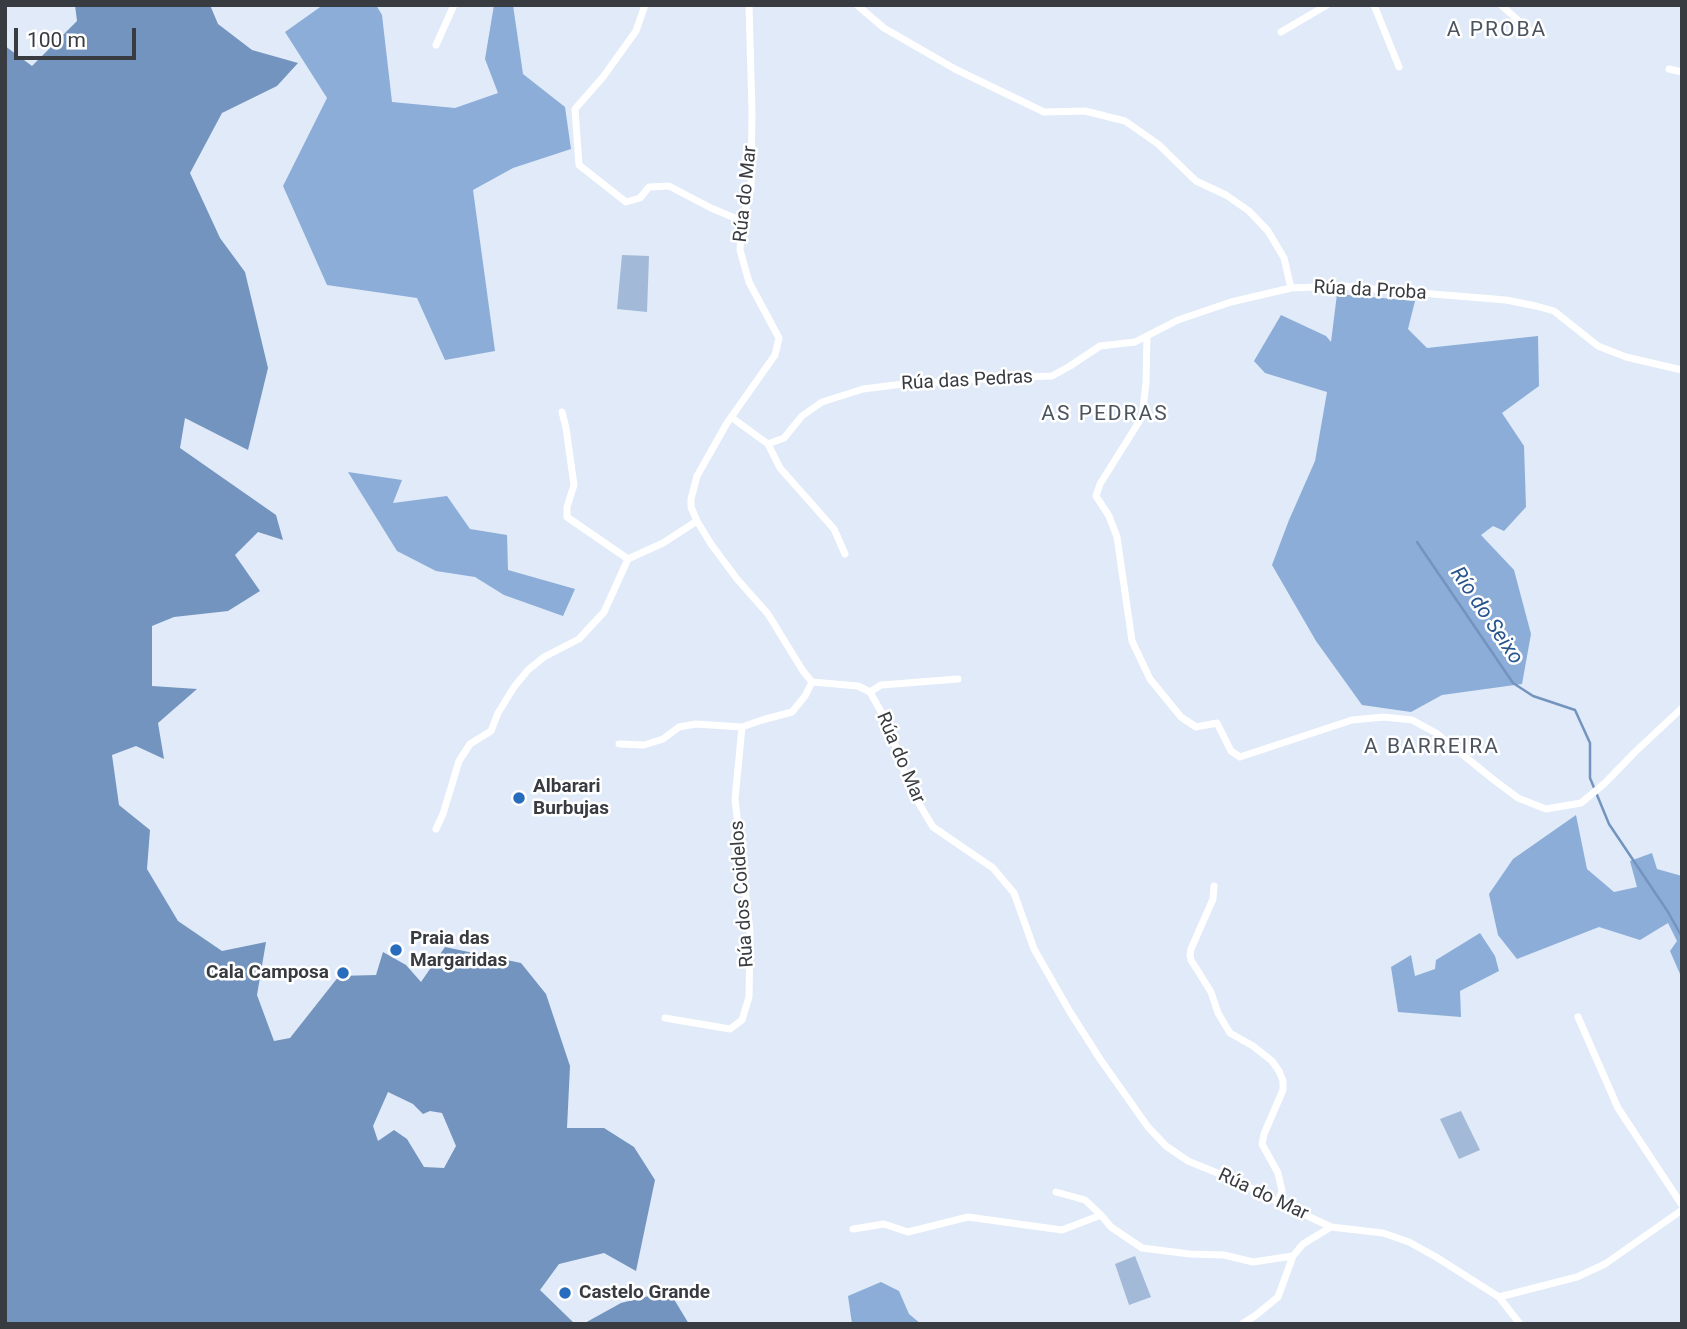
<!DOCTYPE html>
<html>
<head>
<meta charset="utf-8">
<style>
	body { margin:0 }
	#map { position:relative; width:1687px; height:1329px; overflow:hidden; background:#e0eaf8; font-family:Roboto,sans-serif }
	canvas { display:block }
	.frame { position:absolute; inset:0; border:7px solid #383c41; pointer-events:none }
	.scale { position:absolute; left:14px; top:28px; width:122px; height:32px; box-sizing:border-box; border:4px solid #383c41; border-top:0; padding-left:9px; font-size:21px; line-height:24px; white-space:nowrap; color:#383c41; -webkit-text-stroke:5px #fff; paint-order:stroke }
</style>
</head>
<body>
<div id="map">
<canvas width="1687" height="1329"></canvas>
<div class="frame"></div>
<div class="scale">100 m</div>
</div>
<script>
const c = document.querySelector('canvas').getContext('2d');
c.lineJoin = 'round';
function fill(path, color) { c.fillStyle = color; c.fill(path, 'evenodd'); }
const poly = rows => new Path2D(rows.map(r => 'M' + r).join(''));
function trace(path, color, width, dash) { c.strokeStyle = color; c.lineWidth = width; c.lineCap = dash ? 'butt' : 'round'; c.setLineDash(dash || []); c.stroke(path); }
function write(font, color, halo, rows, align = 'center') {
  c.font = font + ' Roboto,sans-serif'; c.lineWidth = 5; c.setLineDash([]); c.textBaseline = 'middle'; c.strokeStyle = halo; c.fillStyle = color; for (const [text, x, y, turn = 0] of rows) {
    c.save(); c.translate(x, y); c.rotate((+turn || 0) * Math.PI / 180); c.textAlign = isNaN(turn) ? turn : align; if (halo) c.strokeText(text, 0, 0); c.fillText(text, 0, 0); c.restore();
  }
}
const green = poly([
	[622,255,649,256,647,312,617,309],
	[1461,1111,1480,1150,1459,1159,1440,1119],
	[1135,1256,1151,1297,1129,1305,1115,1264]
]);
const forest = poly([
	[323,5,376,5,382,15,392,102,455,108,498,93,485,59,494,5,513,5,523,74,565,107,571,149,513,168,473,190,495,351,445,360,417,298,327,285,283,186,327,98,285,32],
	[1337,294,1415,301,1408,329,1427,348,1538,336,1539,386,1502,413,1524,446,1526,507,1504,531,1493,526,1481,535,1514,570,1531,634,1522,684,1442,695,1411,712,1362,705,1316,641,1272,565,1289,520,1315,461,1327,392,1265,373,1254,361,1281,315,1326,336,1331,342],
	[348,472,402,480,393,503,447,496,470,529,507,535,508,570,575,589,563,616,504,595,475,577,436,571,397,551],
	[1576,815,1587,869,1614,892,1637,887,1630,861,1652,853,1657,869,1682,876,1682,970,1680,974,1670,951,1677,941,1668,923,1640,940,1599,927,1517,959,1498,935,1489,894,1513,859],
	[1480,933,1495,956,1499,971,1460,991,1461,1017,1398,1012,1391,967,1411,955,1415,976,1435,969,1436,960],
	[881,1282,899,1291,909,1314,921,1324,852,1324,848,1296]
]);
const water = poly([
	[75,5,210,5,218,24,252,50,298,63,277,86,222,113,190,173,220,238,245,272,268,368,248,450,185,418,180,448,276,515,283,540,258,532,235,555,260,591,228,611,174,617,152,626,152,686,197,689,158,723,164,759,136,746,112,755,119,805,150,830,147,869,178,921,222,951,266,942,257,995,274,1041,290,1038,339,976,376,975,383,952,406,965,421,982,445,947,521,963,546,994,570,1066,567,1128,604,1128,634,1147,655,1180,636,1271,604,1253,559,1264,540,1290,575,1324,5,1324,5,46,32,66,77,21],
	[388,1092,413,1104,423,1114,430,1111,442,1113,456,1146,444,1168,424,1167,407,1139,394,1130,378,1141,373,1126],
	[669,1291,689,1324,583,1324,621,1303]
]);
const stream = poly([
	[1417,542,1513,683,1533,696,1575,710,1590,743,1590,778,1609,824,1668,912,1682,937]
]);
const street = poly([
	[645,5,636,31,603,77,575,109,579,165,626,202,640,198,649,187,669,186,711,208,742,221],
	[749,5,752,111,751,189,742,221,740,250,749,282,779,338,775,355,727,423,697,476,691,499,691,507,697,521,711,544,737,579,768,614,803,671,812,682,858,686,870,692,889,726,906,777,918,802,933,827,993,868,1014,893,1034,949,1070,1012,1100,1059,1148,1127,1166,1146,1188,1161,1237,1181,1278,1202,1331,1227,1383,1233,1409,1242,1436,1257,1499,1297,1520,1324],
	[857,5,884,28,955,69,1044,112,1085,111,1125,121,1158,144,1196,181,1226,195,1249,211,1268,231,1284,258,1291,288,1344,286,1384,290,1506,300,1536,306,1554,311,1598,346,1626,357,1682,370],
	[1374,5,1399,67],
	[1501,5,1530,31],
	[1281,32,1327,5],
	[436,45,454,5],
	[1669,69,1682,72],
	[1147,336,1146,383,1142,417,1100,484,1096,496,1109,516,1117,537,1132,641,1150,679,1181,717,1196,727,1217,723,1231,751,1240,757,1352,720,1384,717,1412,720,1436,733,1494,780,1518,798,1546,809,1581,803,1605,783,1635,752,1682,708],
	[562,412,566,428,574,485,567,507,567,517,628,559],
	[731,417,768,444,780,468,834,529,845,554],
	[768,444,784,438,802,416,822,402,863,389,895,385,996,378,1052,376,1070,366,1100,346,1135,342,1178,320,1231,302,1291,288],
	[870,692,881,685,958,679],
	[619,744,644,745,663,739,679,727,696,724,742,727,762,720,792,712,805,696,812,682],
	[436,829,443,814,459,761,470,744,491,731,498,713,514,687,528,670,544,657,579,639,604,612,628,559,663,543,697,521],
	[1214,886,1213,899,1191,949,1190,955,1191,960,1211,992,1218,1013,1230,1033,1253,1046,1272,1061,1279,1071,1283,1081,1283,1090,1264,1134,1262,1144,1278,1173,1282,1191,1278,1202],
	[1578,1017,1618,1108,1682,1205],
	[665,1018,730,1029,742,1020,749,997,750,932,735,799,742,727],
	[1056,1192,1085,1200,1101,1215],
	[853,1229,884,1224,908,1232,968,1217,1062,1230,1101,1215,1111,1227,1142,1248,1190,1254,1224,1255,1253,1262,1293,1256,1303,1244,1331,1227],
	[1499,1297,1577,1277,1605,1264,1682,1210],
	[1242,1324,1256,1315,1278,1297,1293,1256]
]);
const markers = [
	[519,798,7,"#276cbd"],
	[396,950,7,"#276cbd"],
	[343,973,7,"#276cbd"],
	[565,1293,7,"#276cbd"]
];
const streetNames = [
	["Rúa do Mar",746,194,-84],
	["Rúa da Proba",1370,291,3],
	["Rúa das Pedras",967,381,-3],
	["Rúa do Mar",900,758,67],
	["Rúa dos Coidelos",743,894,-94],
	["Rúa do Mar",1263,1195,25]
];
const poiNames = [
	["Albarari",533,787],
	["Burbujas",533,809],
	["Praia das",410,939],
	["Margaridas",410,961],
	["Cala Camposa",329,973,"right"],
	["Castelo Grande",579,1293]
];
const neighbourhoodNames = [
	["A PROBA",1497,31],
	["AS PEDRAS",1105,415],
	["A BARREIRA",1432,748]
];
const waterNames = [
	["Río do Seixo",1486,616,56]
];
fill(green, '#a2b9d8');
fill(forest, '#8badd8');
fill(water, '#7394be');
trace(stream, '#7394be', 2.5);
trace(street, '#fff', 7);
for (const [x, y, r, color] of markers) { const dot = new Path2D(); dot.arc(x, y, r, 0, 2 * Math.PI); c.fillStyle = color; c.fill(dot); trace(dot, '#fff', 2.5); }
write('19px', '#383c41', '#fff', streetNames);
write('bold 19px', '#383c41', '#fff', poiNames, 'left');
c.letterSpacing = '2px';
write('21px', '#4b545f', '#fff', neighbourhoodNames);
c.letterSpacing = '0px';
write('italic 21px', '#28558d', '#fff', waterNames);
</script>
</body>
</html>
